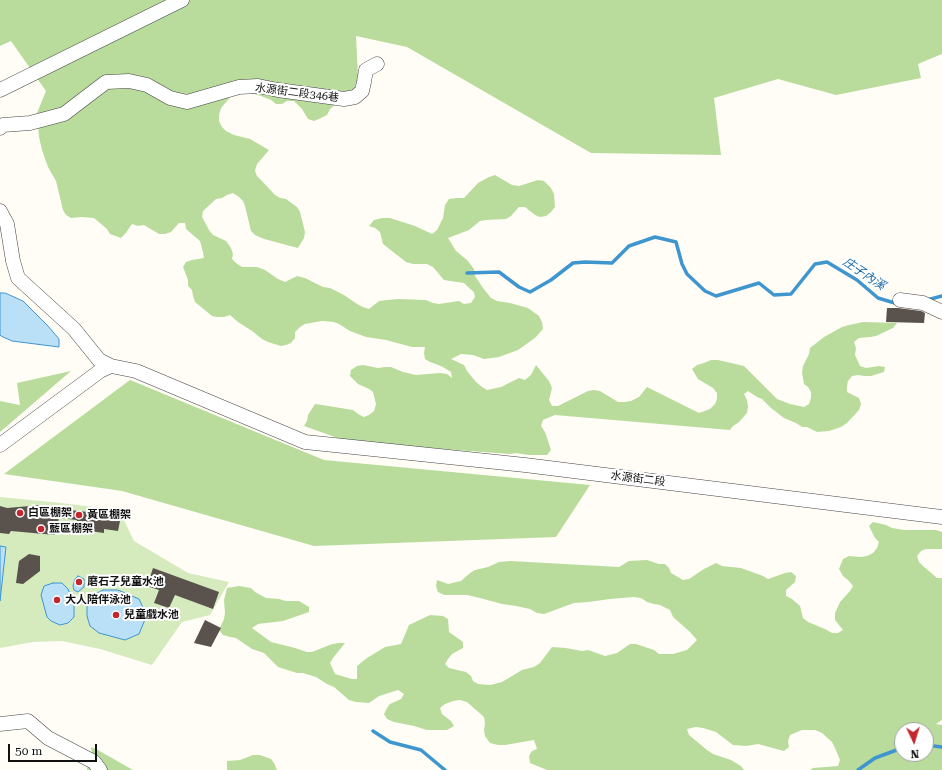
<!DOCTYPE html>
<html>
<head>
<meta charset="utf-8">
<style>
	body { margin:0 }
	#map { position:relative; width:942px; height:770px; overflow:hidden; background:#fffdf5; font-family:"Roboto Serif",serif }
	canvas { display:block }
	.north { position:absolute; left:894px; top:722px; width:40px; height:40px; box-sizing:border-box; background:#fff; border:1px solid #a0a0a0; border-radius:50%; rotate:176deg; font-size:11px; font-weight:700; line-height:16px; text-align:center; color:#111 }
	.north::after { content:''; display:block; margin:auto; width:14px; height:18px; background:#c4262e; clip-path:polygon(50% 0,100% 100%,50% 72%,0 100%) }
	.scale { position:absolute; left:8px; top:744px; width:89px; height:18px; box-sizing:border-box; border:2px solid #111; border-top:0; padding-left:5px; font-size:12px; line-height:14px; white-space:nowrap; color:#111; -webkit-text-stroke:3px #fff; paint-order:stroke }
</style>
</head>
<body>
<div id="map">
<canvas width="942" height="770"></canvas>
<div class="north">N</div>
<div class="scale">50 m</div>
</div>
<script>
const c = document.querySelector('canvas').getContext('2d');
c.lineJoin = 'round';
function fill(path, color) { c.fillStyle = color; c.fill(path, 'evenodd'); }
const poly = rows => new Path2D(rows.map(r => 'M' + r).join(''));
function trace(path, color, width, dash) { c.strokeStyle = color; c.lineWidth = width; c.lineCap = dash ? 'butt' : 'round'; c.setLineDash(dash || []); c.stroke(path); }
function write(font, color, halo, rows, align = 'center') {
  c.font = font + ' "Roboto Serif","Noto Sans TC",serif'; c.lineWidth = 4; c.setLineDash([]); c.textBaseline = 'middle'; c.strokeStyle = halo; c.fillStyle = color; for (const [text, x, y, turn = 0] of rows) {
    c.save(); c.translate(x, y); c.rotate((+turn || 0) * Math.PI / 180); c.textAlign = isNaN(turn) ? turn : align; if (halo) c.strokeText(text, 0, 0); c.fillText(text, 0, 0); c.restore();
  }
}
const green = poly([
	[0,497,61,503,119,510,134,541,188,573,229,582,210,615,182,622,152,665,100,649,62,641,33,642,0,648]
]);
const forest = poly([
	[0,0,942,0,942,54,918,64,921,78,836,95,778,79,714,98,721,155,591,153,407,47,356,36,358,76,353,93,335,105,330,109,327,115,321,118,314,121,308,119,302,109,294,101,287,101,282,104,276,104,271,100,261,96,247,92,233,94,221,108,219,115,219,121,222,127,226,131,234,135,250,139,269,150,257,164,255,171,257,176,262,181,275,195,280,198,286,199,297,207,300,212,305,232,304,238,298,248,264,239,255,235,251,231,245,206,243,201,239,197,233,193,227,195,222,198,216,199,203,211,202,217,209,230,213,235,226,241,231,248,233,254,232,259,236,263,242,267,257,267,265,270,278,279,285,282,297,276,305,278,323,287,330,288,344,295,357,304,363,307,369,309,379,301,387,300,398,299,426,300,433,303,439,304,459,301,464,304,471,303,475,297,474,292,468,287,464,283,444,280,433,267,427,264,413,264,406,262,383,244,380,232,375,228,369,226,374,220,382,218,390,218,415,226,432,234,437,230,443,218,445,205,449,199,457,198,464,198,478,183,489,177,495,175,512,185,519,186,538,180,544,181,551,188,554,194,555,207,551,212,546,216,540,217,535,215,525,207,519,207,511,216,506,219,486,220,480,221,469,230,448,238,456,251,467,260,474,269,475,276,483,288,491,298,497,301,510,303,528,308,539,316,542,322,543,329,535,338,518,350,499,357,484,359,473,355,461,354,451,359,464,365,467,371,476,382,482,387,487,390,501,387,519,378,525,380,531,375,536,365,549,381,552,388,549,400,552,406,558,406,588,391,594,390,600,391,618,402,625,402,631,401,639,397,647,387,699,413,710,409,715,404,717,399,717,393,713,388,698,379,692,369,697,365,704,363,711,360,718,360,744,366,777,399,790,404,804,407,809,404,811,398,811,392,808,387,804,384,802,373,803,366,809,354,810,348,824,337,842,327,849,325,863,322,897,323,893,328,876,336,870,337,859,338,854,342,856,348,855,355,860,366,866,368,879,366,885,367,884,372,871,376,865,376,858,375,852,376,848,381,847,386,847,392,859,398,861,404,859,410,847,423,841,427,829,431,817,432,807,427,802,427,796,423,784,418,771,408,762,399,757,397,748,391,744,394,747,400,748,407,747,413,739,422,733,426,730,430,555,415,543,420,541,426,545,432,551,450,547,455,529,455,516,453,510,454,349,442,304,426,307,421,308,415,315,404,322,405,353,410,358,414,364,417,369,415,374,411,376,404,373,392,369,389,358,384,350,376,351,370,357,366,363,365,378,368,385,367,391,367,403,372,416,375,440,373,447,374,452,378,451,372,441,366,430,362,425,359,424,353,425,347,412,347,386,340,373,338,366,337,350,331,339,324,334,322,322,321,305,324,300,327,295,332,295,338,291,343,286,345,281,346,268,342,262,339,252,331,238,322,230,315,224,317,217,317,212,316,195,302,193,296,192,290,188,286,188,280,183,267,186,262,192,260,204,258,203,252,200,241,186,229,185,223,179,223,171,232,165,234,159,234,144,225,138,226,132,224,125,234,121,238,110,234,107,229,94,218,82,217,71,218,66,215,63,210,56,181,48,167,42,150,39,137,37,113,46,91,11,41,0,46],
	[71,371,0,432,0,401,20,405,17,383],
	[130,380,324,460,590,485,556,537,314,546,122,491,4,474],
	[873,522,886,525,892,528,904,530,936,530,942,532,942,549,926,549,921,551,917,556,919,562,923,566,937,578,942,578,942,720,936,724,942,725,942,770,810,770,813,768,838,766,840,760,835,748,832,742,822,733,815,730,802,730,790,735,788,741,789,747,784,751,758,744,746,746,733,745,716,732,703,728,696,727,687,729,689,735,707,750,713,754,731,760,741,766,744,770,547,770,530,763,529,756,532,751,537,749,534,740,505,745,498,745,490,743,485,736,484,730,485,723,484,717,467,702,460,700,453,701,445,704,440,708,442,714,451,721,454,726,447,730,427,730,414,726,394,722,387,719,384,714,387,708,390,704,401,699,404,694,398,690,379,696,369,703,356,702,349,700,334,687,327,684,316,677,303,673,297,673,278,667,264,653,252,649,236,638,230,637,223,635,219,630,224,619,225,613,224,600,227,588,239,586,251,588,255,592,266,598,279,599,286,601,299,601,309,607,309,612,283,621,258,624,252,628,271,642,295,648,307,652,312,652,332,644,339,643,345,643,333,658,330,663,335,674,352,679,357,679,357,666,367,658,385,647,401,644,409,625,430,615,443,616,448,619,449,632,463,642,463,648,452,654,448,659,445,664,449,668,466,672,471,676,473,681,478,684,490,685,502,682,522,670,534,667,540,663,552,647,566,648,582,651,588,650,605,656,617,653,630,644,636,644,654,650,659,654,673,654,687,650,697,640,689,631,673,617,670,610,660,605,654,604,647,602,641,598,634,597,610,599,588,602,574,603,544,614,537,613,530,609,516,606,502,604,480,598,467,595,444,595,438,592,436,586,437,580,448,584,461,581,470,573,475,570,488,567,499,562,510,561,619,567,629,561,647,560,659,564,665,564,669,568,671,573,683,580,689,579,704,569,716,563,722,566,741,568,763,576,768,579,785,573,791,572,796,576,795,582,786,590,786,596,792,599,800,606,803,618,808,622,825,629,832,633,838,633,843,630,835,620,835,613,840,602,850,591,853,586,849,581,843,576,839,569,843,559,849,556,861,557,867,556,873,553,877,548,879,542,875,538,869,526],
	[902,730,926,730,926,754,902,754],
	[91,747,96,749,133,770,87,770,88,764,91,760,92,753],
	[253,755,260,755,271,759,274,763,277,770,227,770,227,761,240,760]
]);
const water = poly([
	[0,293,5,293,23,301,48,326,59,339,59,347,12,341,1,336,0,335,0,293],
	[0,546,6,547,0,601,0,546],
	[78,576,84,579,84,587,78,592,74,590,73,586,75,579,78,576],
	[53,583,62,583,68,589,74,604,74,617,68,623,60,625,51,621,47,617,41,595,44,586,53,583],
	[103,590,118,590,139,599,146,614,144,622,139,634,125,640,99,633,90,626,87,616,87,602,95,594,103,590]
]);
const stream = poly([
	[467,273,499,272,519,287,530,292,551,280,573,263,585,262,612,263,629,246,655,237,676,242,682,264,687,274,705,291,716,296,759,283,774,295,791,294,815,264,827,262,857,280,878,298,898,304],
	[927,300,942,296],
	[373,731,390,742,421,750,445,770],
	[926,745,942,747],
	[858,770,875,758,902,748]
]);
const building = poly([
	[887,308,898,308,921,311,925,313,924,323,886,322],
	[41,505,41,507,107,514,107,517,120,521,118,531,104,529,104,533,75,529,77,520,59,518,55,535,11,531,9,534,0,533,0,506,7,508],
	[29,554,40,556,40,571,23,584,16,583,19,561],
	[153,568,219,592,213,609,175,595,169,608,154,603,159,590,147,586],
	[205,620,221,628,211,647,194,643]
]);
const minor = poly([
	[0,90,182,0],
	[0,128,3,125,30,123,64,114,106,82,129,81,147,85,170,98,187,102,239,87,258,86,278,90,344,99,355,97,362,91,364,82,366,70,377,64],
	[0,211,7,224,13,261,18,278,74,329,99,360,111,366],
	[900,300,923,303,942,312],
	[0,445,100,371,111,366,136,371,305,442,334,445,525,465,942,517],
	[0,724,28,721,48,738,94,762,100,770]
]);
const markers = [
	[20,513,4,"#c4262e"],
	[79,515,4,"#c4262e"],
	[41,529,4,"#c4262e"],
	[79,582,4,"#c4262e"],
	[57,600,4,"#c4262e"],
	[116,615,4,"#c4262e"]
];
const streetNames = [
	["水源街二段346巷",297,93,7],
	["水源街二段",638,479,7]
];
const poiNames = [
	["白區棚架",28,513],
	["黃區棚架",87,515],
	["藍區棚架",49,529],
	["磨石子兒童水池",87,582],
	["大人陪伴泳池",65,600],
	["兒童戲水池",124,615]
];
const waterNames = [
	["庄子內溪",864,274,34]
];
fill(green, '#d5ebbd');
fill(forest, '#b9dc9c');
fill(water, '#b9e0f7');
trace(water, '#3f96cf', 1);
trace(stream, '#3f96cf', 3.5);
fill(building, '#5a524d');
trace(minor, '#444', 15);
trace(minor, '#fff', 14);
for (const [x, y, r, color] of markers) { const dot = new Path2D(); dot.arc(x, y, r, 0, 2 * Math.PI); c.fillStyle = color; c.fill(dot); trace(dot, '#fff', 1.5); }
write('11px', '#111', '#fff', streetNames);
write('bold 11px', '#111', '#fff', poiNames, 'left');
write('italic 12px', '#1768a6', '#fff', waterNames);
</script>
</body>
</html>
